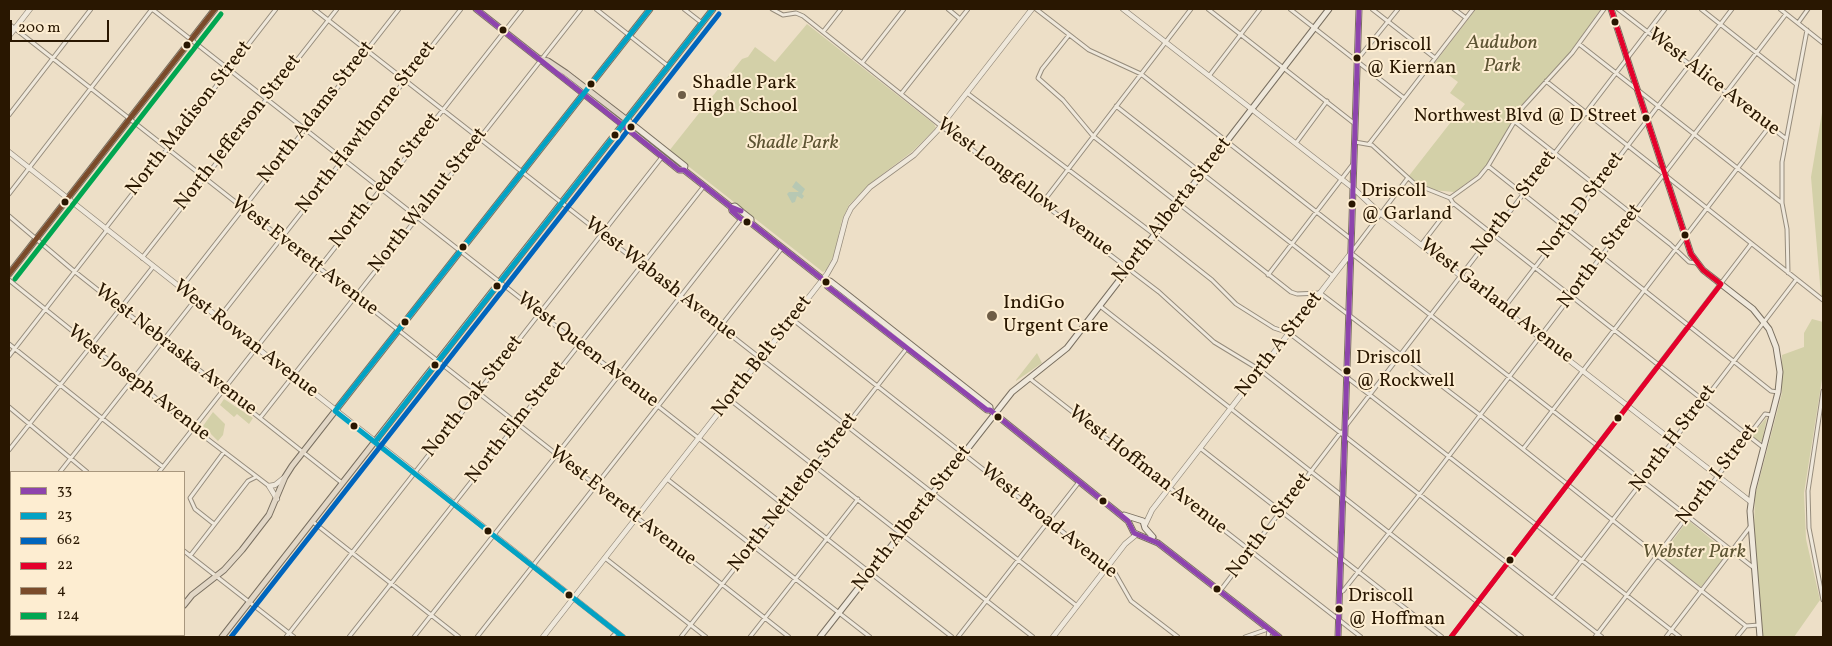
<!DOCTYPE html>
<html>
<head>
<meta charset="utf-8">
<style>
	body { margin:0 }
	#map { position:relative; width:1832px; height:646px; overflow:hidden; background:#eddfc7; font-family:Vollkorn,serif }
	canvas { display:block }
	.frame { position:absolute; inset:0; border:10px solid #291701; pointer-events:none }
	.legend { position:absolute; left:10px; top:471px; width:175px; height:165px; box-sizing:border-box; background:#fdedd1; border:1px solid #a8977e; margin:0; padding:6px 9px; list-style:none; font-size:15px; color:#291701 }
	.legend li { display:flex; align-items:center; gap:10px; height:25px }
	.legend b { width:25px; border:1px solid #a8977e }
	.scale { position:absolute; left:10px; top:20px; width:99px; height:22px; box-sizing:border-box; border:2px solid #291701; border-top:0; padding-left:6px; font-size:15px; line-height:18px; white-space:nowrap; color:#291701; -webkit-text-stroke:4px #fdedd1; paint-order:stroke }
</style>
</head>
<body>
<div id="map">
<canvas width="1832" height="646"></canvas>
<div class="frame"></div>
<ul class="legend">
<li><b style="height:6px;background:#8e44ad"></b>33</li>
<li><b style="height:6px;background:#02a2c4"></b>23</li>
<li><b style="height:6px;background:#0065bd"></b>662</li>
<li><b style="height:6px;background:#e4002b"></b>22</li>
<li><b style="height:6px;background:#7a4b2a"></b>4</li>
<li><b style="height:6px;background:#00a651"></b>124</li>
</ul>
<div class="scale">200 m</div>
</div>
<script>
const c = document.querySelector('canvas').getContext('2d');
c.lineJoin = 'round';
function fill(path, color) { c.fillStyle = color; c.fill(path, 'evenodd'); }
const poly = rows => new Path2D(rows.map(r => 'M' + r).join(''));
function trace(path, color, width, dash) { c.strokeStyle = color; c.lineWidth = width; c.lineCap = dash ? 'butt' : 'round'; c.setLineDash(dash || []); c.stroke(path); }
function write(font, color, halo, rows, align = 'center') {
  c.font = font + ' Vollkorn,serif'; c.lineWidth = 4; c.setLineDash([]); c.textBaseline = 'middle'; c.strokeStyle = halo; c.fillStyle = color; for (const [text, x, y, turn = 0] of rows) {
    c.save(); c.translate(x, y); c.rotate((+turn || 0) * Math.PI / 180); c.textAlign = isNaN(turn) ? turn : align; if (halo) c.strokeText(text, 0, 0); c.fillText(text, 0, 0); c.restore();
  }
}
const green = poly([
	[1476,9,1601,9,1566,58,1526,101,1483,171,1454,192,1432,190,1408,177,1465,104,1450,93,1458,82,1434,64],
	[807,24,934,124,936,128,913,151,872,182,849,205,842,220,834,255,826,270,823,272,669,151,742,59,748,57,755,47,775,62],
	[1823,107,1823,297,1821,296,1811,177],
	[1812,319,1823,322,1823,373,1804,493,1806,539,1820,600,1794,637,1763,637,1754,529,1755,496,1782,393,1782,355,1804,347,1804,333],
	[1037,353,1042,363,1016,381,1016,380],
	[224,399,253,418,249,424,237,414,234,417,220,405],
	[213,412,225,424,223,435,218,441,203,426],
	[1767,417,1762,441,1758,442,1752,435],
	[1688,520,1728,553,1701,587,1661,556]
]);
const water = poly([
	[796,181,805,189,802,194,804,196,802,199,797,196,795,202,792,203,787,194,789,192,799,192,792,187]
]);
const minor = poly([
	[152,9,952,637],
	[314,9,1077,606],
	[596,9,668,66],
	[684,9,702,23],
	[772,9,783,15,796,13,803,16,941,126,1159,292,1214,342,1260,370,1602,637],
	[948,9,960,19],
	[1036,9,1089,50,1141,74,1351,239],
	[1208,9,1355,124],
	[1290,9,1404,98],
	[1372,9,1435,58],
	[1454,9,1466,18],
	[1618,9,1785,138],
	[1701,9,1796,84],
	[1780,9,1823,43],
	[1798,23,1808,9],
	[9,24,789,637],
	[823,32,841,9],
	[1069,35,1042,69,1038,78,1063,100,1093,136,1291,292,1297,294,1320,293,1480,415,1746,626,1759,625],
	[1579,44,1782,203],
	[1357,60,1398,9],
	[862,63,904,9],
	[1209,76,1260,9],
	[1546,81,1823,300],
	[967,93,1155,235,1212,280,1236,304,1274,328,1289,333,1370,395,1680,637],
	[901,94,968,9],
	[1116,106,1333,276],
	[9,115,91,9],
	[1514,121,1670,244,1689,262,1696,263],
	[1355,142,1372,145,1415,184,1450,198,1453,203,1764,448],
	[1296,143,1327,101],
	[1369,144,1473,9],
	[1488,166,1771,391,1778,392],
	[1407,179,1351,253,1754,568],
	[9,194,152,9],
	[1450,198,1479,177,1488,166,1523,107,1572,53,1604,9],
	[1043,202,1191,9],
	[9,216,74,271,342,483],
	[105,229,276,9],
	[1421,245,1453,203],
	[142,258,337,9],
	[1788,273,1787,229,1782,203,1782,162,1807,30],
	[1268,275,1353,164],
	[9,280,193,428,269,486],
	[181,288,399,9],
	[1100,306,1522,637],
	[1504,308,1732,9],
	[218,319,461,9],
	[792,319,1115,573,1131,601,1178,637],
	[9,344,163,467],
	[9,356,107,230],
	[1029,378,1361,637],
	[1823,391,1808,491,1809,528,1823,600],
	[729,399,1033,637],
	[9,407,87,472],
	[260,418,581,9],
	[1345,427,1665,9],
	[1200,448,1442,637],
	[1523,449,1769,127],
	[9,450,153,267],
	[60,472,195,300],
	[159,472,522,9],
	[9,478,11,480],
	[667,479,870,637],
	[313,522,459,637],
	[214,524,195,509,190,498,224,452],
	[9,538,11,535],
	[9,543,11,545],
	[184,551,294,637],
	[190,556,248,481,256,477],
	[605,558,706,637],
	[1220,591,1341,432],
	[1340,592,1343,591,1423,490,1786,14],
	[1553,598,1796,280],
	[9,607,11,609],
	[121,635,124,637],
	[30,637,32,635],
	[92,637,94,635],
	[286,637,662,157],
	[349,637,704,186],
	[414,637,741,219],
	[477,637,782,248],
	[612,637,617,632],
	[681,637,907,348],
	[750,637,858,499],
	[958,637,1079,482],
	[1245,637,1268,629],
	[1268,637,1269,630],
	[1451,637,1751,244],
	[1595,637,1765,414,1771,415],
	[1666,637,1750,527],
	[1737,637,1746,626]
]);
const tertiary = poly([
	[1123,9,1353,188,1380,213,1751,502],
	[9,36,30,9],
	[9,152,623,637],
	[277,499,269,486,275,485,285,477],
	[1145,525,1152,510,1351,253],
	[543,637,827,274,835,260,846,218,851,208,870,187,914,155,937,131,1032,9],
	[1053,637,1125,544,1137,534]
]);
const secondary = poly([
	[1611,9,1691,254,1703,270,1753,309,1769,329,1776,347,1780,372,1778,392,1753,489,1750,511,1760,637],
	[627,120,685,166,684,170],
	[623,125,679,170,684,170,731,207,735,206,742,212,751,219,751,223],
	[731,207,732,211,741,219,751,223,826,282,827,286,840,296,987,410,990,410,1117,512,1128,521,1134,533,1158,543,1279,637],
	[9,274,215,9],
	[826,282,830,281,843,291,990,407,990,410],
	[1124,515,1143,521,1145,528,1153,537],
	[820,637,1012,392,1067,348,1329,9],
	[1338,637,1359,9]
]);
const primary = poly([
	[476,9,623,125],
	[541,59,548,61,566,73,627,120],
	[184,605,192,595,224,570,242,550,269,515,285,477,292,466,650,9],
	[158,637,160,635],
	[222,637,713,9]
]);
const bus1 = poly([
	[476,9,679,170,684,170,731,207,741,211],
	[731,207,732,211,741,219,751,223,826,282,827,286,987,410,990,410,1117,512,1128,521,1134,533,1158,543,1279,637],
	[1338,637,1359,9]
]);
const bus2 = poly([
	[375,442,713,9],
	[623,637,335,411,650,9]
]);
const bus3 = poly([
	[231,637,719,14]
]);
const bus4 = poly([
	[1451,637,1721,284,1703,270,1691,254,1611,9]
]);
const bus5 = poly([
	[9,274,215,9]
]);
const bus6 = poly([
	[15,279,221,14]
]);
const markers = [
	[1615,22,4.5,"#291701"],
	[503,30,4.5,"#291701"],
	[187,45,4.5,"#291701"],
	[1357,58,4.5,"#291701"],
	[591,84,4.5,"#291701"],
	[682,95,5,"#6e5d46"],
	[1646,118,4.5,"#291701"],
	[631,127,4.5,"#291701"],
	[615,135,4.5,"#291701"],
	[65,202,4.5,"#291701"],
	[1352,204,4.5,"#291701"],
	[747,222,4.5,"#291701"],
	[1685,235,4.5,"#291701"],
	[463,247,4.5,"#291701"],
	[826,282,4.5,"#291701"],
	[497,286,4.5,"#291701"],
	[992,316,6,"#6e5d46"],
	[405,322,4.5,"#291701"],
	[435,365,4.5,"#291701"],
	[1347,371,4.5,"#291701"],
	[998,417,4.5,"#291701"],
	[1618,418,4.5,"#291701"],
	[354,426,4.5,"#291701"],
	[1103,501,4.5,"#291701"],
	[488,531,4.5,"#291701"],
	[1510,560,4.5,"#291701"],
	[1217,589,4.5,"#291701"],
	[569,595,4.5,"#291701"],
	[1339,609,4.5,"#291701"]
];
const busNames = [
	["Driscoll",1366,47],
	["@ Kiernan",1366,70],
	["Northwest Blvd @ D Street",1637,118,"right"],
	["Driscoll",1361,193],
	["@ Garland",1361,216],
	["Driscoll",1356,360],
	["@ Rockwell",1356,383],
	["Driscoll",1348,598],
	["@ Hoffman",1348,621]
];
const parkNames = [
	["Audubon",1502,44],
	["Park",1502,67],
	["Shadle Park",793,144],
	["Webster Park",1694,553]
];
const streetNames = [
	["West Alice Avenue",1713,83,38],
	["North Adams Street",317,113,-52],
	["North Madison Street",190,119,-52],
	["North Hawthorne Street",367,128,-52],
	["North Jefferson Street",239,133,-52],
	["North Cedar Street",386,181,-52],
	["West Longfellow Avenue",1024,188,37],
	["North Walnut Street",429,201,-52],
	["North C Street",1515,204,-53],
	["North D Street",1582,206,-53],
	["North Alberta Street",1173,211,-52],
	["West Everett Avenue",304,257,38],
	["North E Street",1601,257,-53],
	["West Wabash Avenue",660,280,38],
	["West Garland Avenue",1496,302,38],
	["West Rowan Avenue",245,340,38],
	["North A Street",1280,345,-52],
	["West Nebraska Avenue",175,351,38],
	["West Queen Avenue",587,351,38],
	["North Belt Street",763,357,-52],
	["West Joseph Avenue",138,384,38],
	["North Oak Street",474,397,-52],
	["North Elm Street",517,423,-52],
	["North H Street",1674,439,-53],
	["West Hoffman Avenue",1147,471,38],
	["North I Street",1718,475,-53],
	["North Nettleton Street",794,493,-52],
	["West Everett Avenue",622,507,38],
	["North Alberta Street",913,519,-52],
	["West Broad Avenue",1048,522,39],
	["North C Street",1270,526,-53]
];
const poiNames = [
	["Shadle Park",692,84],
	["High School",692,107],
	["IndiGo",1003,304],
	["Urgent Care",1003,327]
];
fill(green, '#d3d0a8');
fill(water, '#b7c8b3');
trace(minor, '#968c7c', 5);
trace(tertiary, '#968c7c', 6);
trace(secondary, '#7a7061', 7);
trace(primary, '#7a7061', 7);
trace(minor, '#efe8db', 3);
trace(tertiary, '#efe8db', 4.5);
trace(secondary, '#efe8db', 5);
trace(primary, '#e2d7c6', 5);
trace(bus1, '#8e44ad', 5);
trace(bus2, '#02a2c4', 5);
trace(bus3, '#0065bd', 5);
trace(bus4, '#e4002b', 5);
trace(bus5, '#7a4b2a', 5);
trace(bus6, '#00a651', 5);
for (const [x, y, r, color] of markers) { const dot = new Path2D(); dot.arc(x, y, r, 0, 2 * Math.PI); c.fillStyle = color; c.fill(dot); trace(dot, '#fdedd1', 2); }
write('19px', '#291701', '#fdedd1', busNames, 'left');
write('italic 20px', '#5d5433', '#fdedd1', parkNames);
write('20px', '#291701', '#fdedd1', streetNames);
write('20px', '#291701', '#fdedd1', poiNames, 'left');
</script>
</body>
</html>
